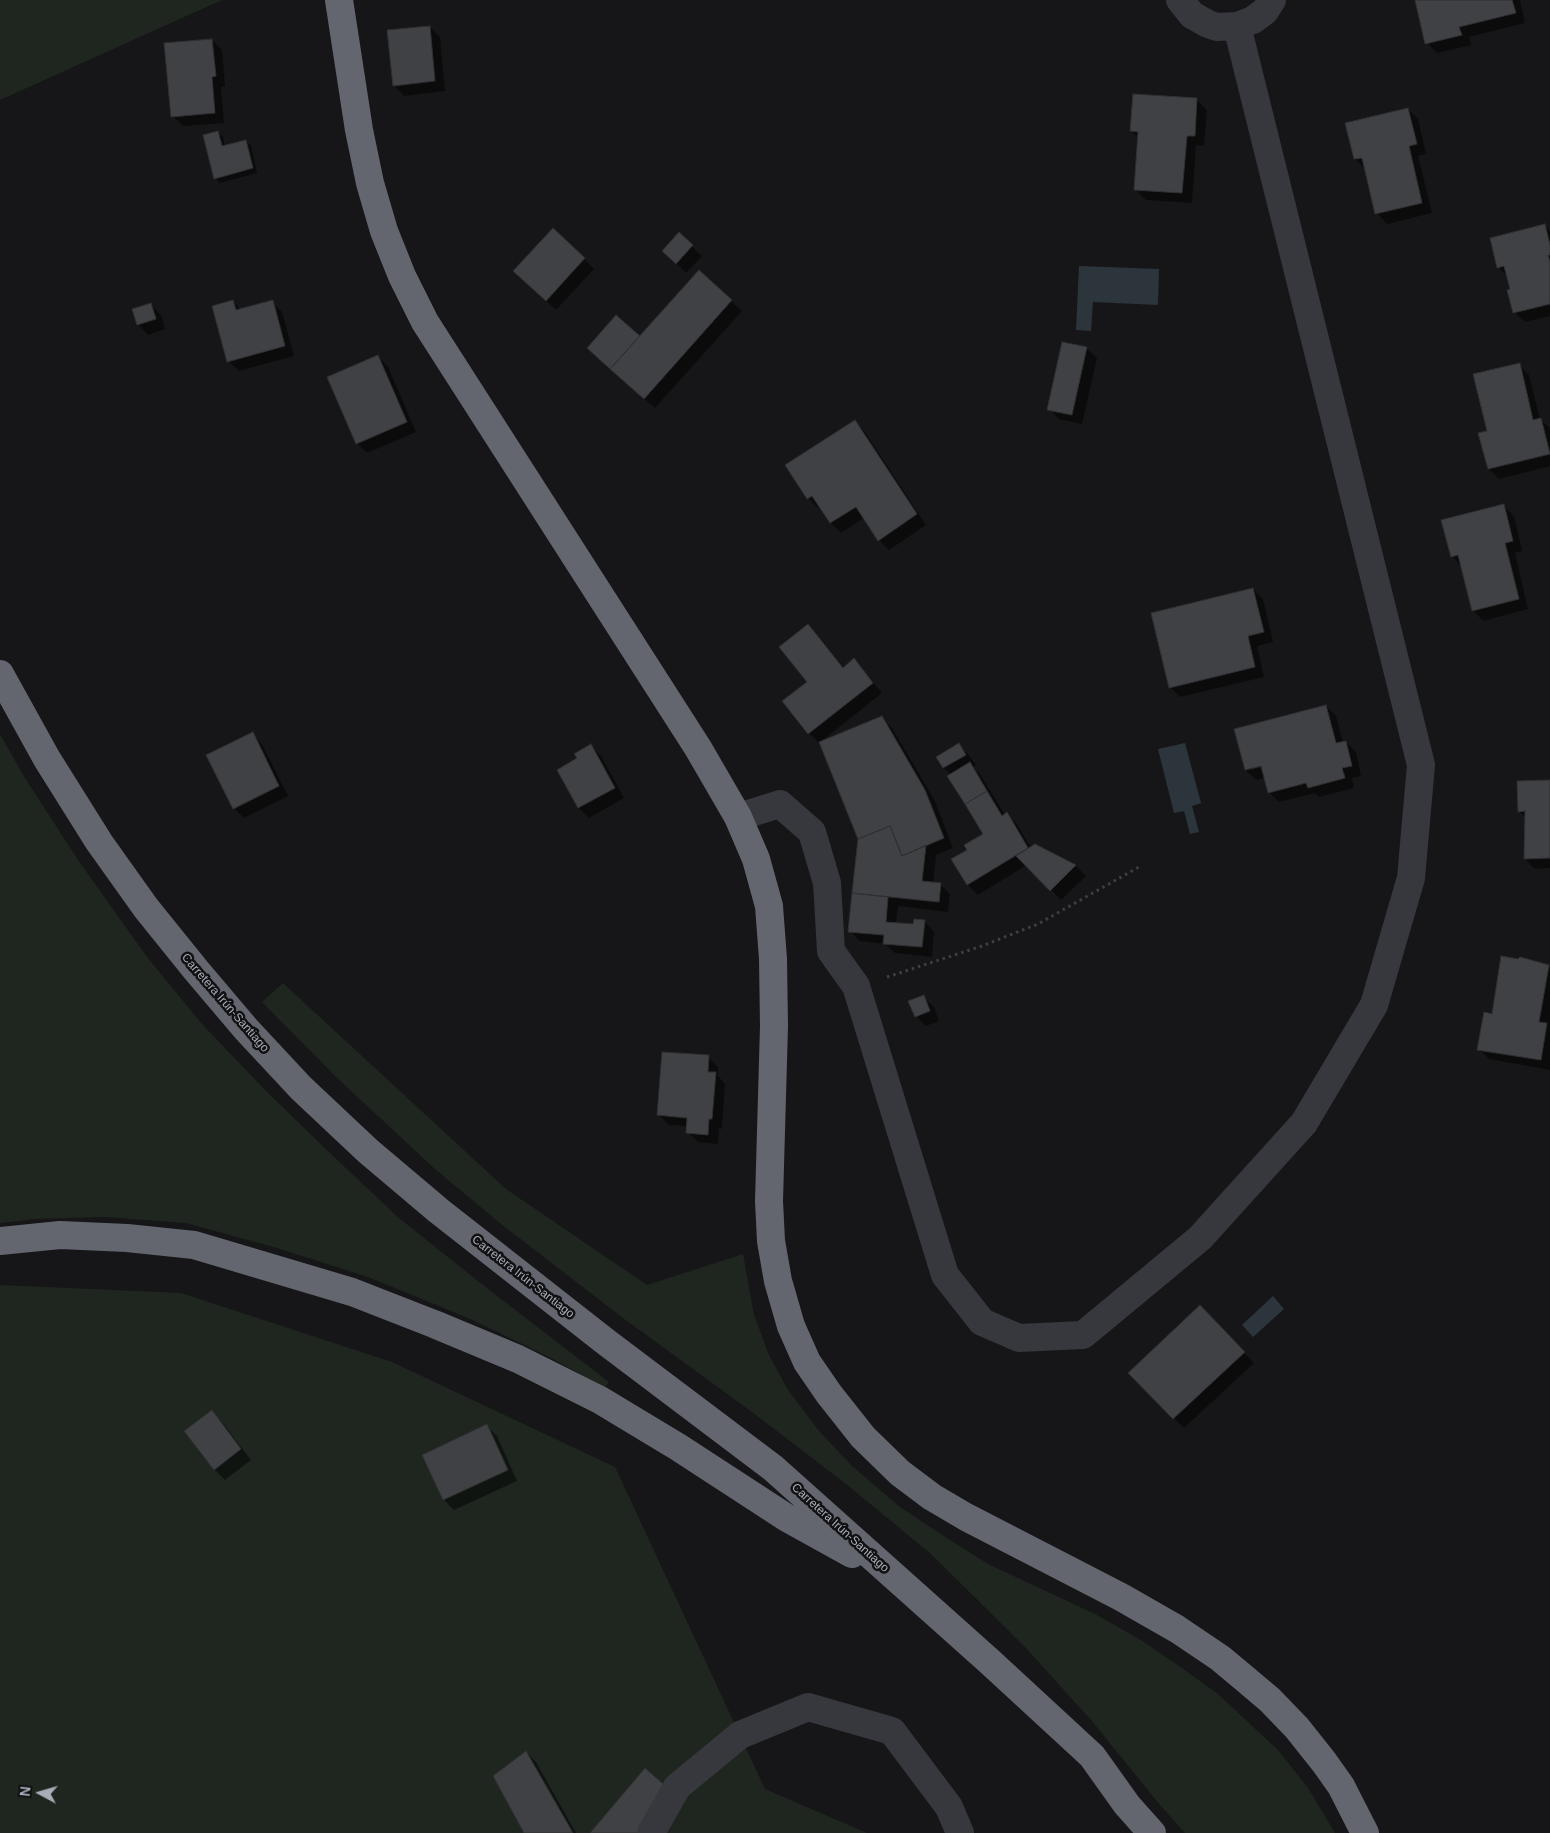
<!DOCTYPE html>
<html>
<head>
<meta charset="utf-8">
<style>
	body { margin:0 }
	#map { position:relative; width:1550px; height:1833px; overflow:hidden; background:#161618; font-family:Arial,sans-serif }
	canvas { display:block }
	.north { position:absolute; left:15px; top:1768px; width:50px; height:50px; -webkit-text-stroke:4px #111113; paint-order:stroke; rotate:276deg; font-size:14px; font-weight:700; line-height:20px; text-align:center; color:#a8adb8 }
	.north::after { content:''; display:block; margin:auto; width:18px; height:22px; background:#a8adb8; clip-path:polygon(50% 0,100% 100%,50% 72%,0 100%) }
</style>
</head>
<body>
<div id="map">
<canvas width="1550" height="1833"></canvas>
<div class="north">N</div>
</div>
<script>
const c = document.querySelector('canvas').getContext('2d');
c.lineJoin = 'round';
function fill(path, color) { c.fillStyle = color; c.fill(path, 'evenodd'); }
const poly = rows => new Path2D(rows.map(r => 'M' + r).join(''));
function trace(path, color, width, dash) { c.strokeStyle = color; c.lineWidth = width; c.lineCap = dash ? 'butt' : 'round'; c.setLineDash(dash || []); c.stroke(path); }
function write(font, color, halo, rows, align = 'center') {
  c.font = font + ' Arial,sans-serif'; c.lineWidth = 5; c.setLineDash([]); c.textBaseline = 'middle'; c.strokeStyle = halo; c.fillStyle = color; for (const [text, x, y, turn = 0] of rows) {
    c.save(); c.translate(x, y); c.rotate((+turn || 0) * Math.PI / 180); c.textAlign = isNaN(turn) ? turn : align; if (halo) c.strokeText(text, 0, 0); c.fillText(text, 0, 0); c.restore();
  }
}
const green = poly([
	[0,0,222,0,0,100],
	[0,734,25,778,78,860,147,957,202,1024,267,1092,332,1155,399,1218,483,1285,609,1382,605,1388,553,1359,473,1320,368,1277,277,1248,186,1223,104,1217,35,1219,0,1223],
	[283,983,506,1189,647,1285,743,1254,754,1315,769,1355,788,1390,819,1431,852,1466,900,1507,939,1533,988,1564,1095,1614,1141,1640,1182,1668,1218,1694,1278,1750,1308,1788,1335,1833,1185,1833,1160,1805,1091,1720,1025,1647,931,1554,846,1484,752,1412,623,1318,501,1224,436,1170,336,1077,262,1002],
	[0,1285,181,1293,392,1362,615,1467,765,1789,867,1833,0,1833]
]);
const water = poly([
	[1079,266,1159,269,1158,305,1093,302,1091,331,1076,330],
	[1185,743,1201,803,1192,806,1199,832,1190,834,1184,811,1174,813,1158,749],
	[1273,1296,1284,1309,1253,1337,1242,1325]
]);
const shadow = poly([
	[1416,0,1520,0,1525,23,1469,37,1471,45,1437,53,1427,43],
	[430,27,440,37,445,91,404,96,394,85],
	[212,40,222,50,225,86,221,87,224,123,183,126,173,116],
	[1197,100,1207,110,1204,146,1196,145,1192,203,1146,200,1136,190,1139,139,1131,131],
	[1408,109,1418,119,1426,154,1418,156,1432,213,1387,224,1377,213,1365,169,1355,159],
	[218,133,223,137,225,147,246,141,251,146,257,173,220,183,215,178],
	[1544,226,1550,231,1550,316,1525,322,1514,312,1508,277,1498,267],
	[679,234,702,256,686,273,664,251],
	[584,259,594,269,556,310,525,281],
	[699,271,742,311,655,408,598,358,640,337],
	[233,301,241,310,272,302,282,312,294,356,239,371,228,361],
	[151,305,161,315,165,329,148,335,138,324],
	[1086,348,1097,358,1082,424,1059,419,1049,409],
	[378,356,388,367,416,432,367,453,357,443],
	[1519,365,1529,375,1540,419,1550,428,1550,466,1499,479,1489,469,1488,432],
	[855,422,865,432,926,525,889,550,879,540,864,518,841,533,831,523,821,507,818,508,808,498],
	[1504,506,1514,516,1522,551,1515,553,1528,609,1483,621,1473,610,1462,567,1452,556],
	[1253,589,1263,599,1273,642,1257,646,1264,677,1180,697,1170,687],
	[808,626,844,668,854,660,882,693,819,743,809,733],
	[1326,706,1336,716,1343,743,1346,742,1356,752,1361,776,1352,778,1354,788,1319,797,1315,793,1279,802,1269,792,1265,778,1256,780,1246,770,1236,730],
	[1267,763,1267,766,1251,770,1251,767],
	[882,718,892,728,935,801,953,848,936,855,933,884,940,884,950,894,948,912,898,906,896,924,914,926,924,921,934,932,932,957,895,953,885,944,860,941,850,931,859,839],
	[252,734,262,744,288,796,244,818,234,808],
	[959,745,969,755,976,765,973,767,980,774,1005,815,1006,814,1017,824,1031,848,1035,846,1076,866,1086,876,1061,900,1027,865,978,895,968,885,953,860,969,850,984,834,951,775,944,768,938,757],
	[591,746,601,756,624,798,589,818,579,808,559,770,578,759],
	[1550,781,1550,868,1535,869,1525,859,1526,818,1519,811],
	[1548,966,1550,968,1550,1070,1489,1059,1479,1049,1493,1015],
	[923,997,934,1007,939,1021,926,1026,916,1016],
	[708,1057,718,1067,718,1076,725,1084,722,1129,719,1128,718,1144,698,1142,688,1132,688,1126,669,1125,659,1115],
	[1210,1317,1254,1363,1184,1428,1129,1373],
	[212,1412,222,1422,251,1460,225,1480,215,1470,186,1432],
	[487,1426,497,1436,517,1481,454,1510,444,1500],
	[526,1752,536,1762,576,1833,526,1833]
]);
const building = poly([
	[1415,0,1512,0,1516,13,1459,27,1462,35,1425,44,1415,0],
	[430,26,435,81,393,86,387,30,430,26],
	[212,39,216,76,212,77,215,113,171,117,164,43,212,39],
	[1133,94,1197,98,1195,136,1187,136,1182,193,1134,190,1138,132,1130,131,1133,94],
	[1408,108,1417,144,1409,146,1422,203,1375,214,1362,158,1354,159,1345,123,1408,108],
	[218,131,222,146,246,140,253,168,214,179,203,135,218,131],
	[1545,224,1550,245,1550,255,1548,255,1550,262,1550,304,1513,313,1507,290,1510,289,1504,266,1497,268,1490,238,1545,224],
	[553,228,585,258,546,301,513,271,553,228],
	[679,232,693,245,676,264,662,251,679,232],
	[699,270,732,300,644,399,610,369,699,270],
	[233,300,236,310,273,300,285,346,227,362,212,306,233,300],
	[151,303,156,319,137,325,132,309,151,303],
	[616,315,640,336,610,369,587,348,616,315],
	[1062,342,1087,347,1072,415,1047,410,1062,342],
	[378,355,407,422,356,444,327,377,378,355],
	[1520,363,1533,420,1541,418,1550,454,1488,469,1478,433,1487,431,1473,374,1520,363],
	[855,420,917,514,878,541,856,507,830,523,812,496,807,499,785,465,855,420],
	[1504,504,1513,541,1505,543,1519,599,1472,611,1458,555,1451,557,1441,520,1504,504],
	[1253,588,1264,632,1248,636,1255,667,1169,688,1151,613,1253,588],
	[808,624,843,668,854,658,873,683,808,734,782,701,807,682,779,647,808,624],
	[1326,705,1336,743,1346,741,1352,766,1342,768,1345,778,1308,788,1306,783,1268,793,1261,766,1245,770,1234,729,1326,705],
	[882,716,925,790,944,838,902,856,890,826,858,839,819,742,882,716],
	[253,732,279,786,233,809,206,755,253,732],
	[959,743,966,755,943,768,936,757,959,743],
	[591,744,615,788,578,808,557,770,577,758,574,754,591,744],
	[970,762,987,791,965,804,947,776,970,762],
	[1550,780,1550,858,1524,859,1525,811,1518,812,1517,781,1550,780],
	[987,791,1002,816,1007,812,1028,848,967,885,951,859,967,850,964,845,983,834,965,804,987,791],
	[890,826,902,856,926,845,922,881,941,883,939,902,852,893,858,839,890,826],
	[1035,844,1076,865,1050,891,1016,856,1035,844],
	[852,893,888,897,886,922,913,924,914,919,925,920,922,947,883,944,884,935,848,932,852,893],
	[1501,956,1518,959,1520,957,1549,965,1539,1022,1547,1023,1541,1060,1477,1050,1484,1012,1492,1014,1501,956],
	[924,995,930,1011,915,1017,908,1001,924,995],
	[662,1052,709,1055,708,1072,716,1072,712,1119,709,1119,708,1135,686,1133,687,1118,657,1115,662,1052],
	[1200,1305,1245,1352,1173,1419,1128,1373,1200,1305],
	[212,1410,241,1449,214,1470,184,1431,212,1410],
	[487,1424,508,1470,443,1500,422,1455,487,1424],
	[526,1751,573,1833,524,1833,493,1776,526,1751],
	[645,1768,671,1791,640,1833,590,1833,645,1768]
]);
const path = poly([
	[887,977,982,946,1038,924,1139,867]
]);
const minor = poly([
	[1180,0,1192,15,1208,24,1217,27,1237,26,1253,20,1265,11,1272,0],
	[738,817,780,804,812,832,827,883,831,951,856,986,945,1275,982,1322,1019,1338,1083,1335,1200,1238,1304,1123,1374,1005,1411,878,1421,765,1237,26],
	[651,1833,677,1787,740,1735,808,1707,892,1731,949,1807,960,1833]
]);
const highway = poly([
	[339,0,359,130,370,183,384,231,402,276,425,322,698,748,738,817,756,859,769,906,773,959,774,1026,769,1201,771,1241,778,1281,791,1326,807,1362,829,1394,863,1437,900,1473,932,1497,966,1517,1121,1597,1177,1629,1220,1658,1244,1678,1270,1700,1297,1728,1324,1762,1341,1786,1365,1833],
	[0,674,47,759,99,842,146,908,196,970,246,1029,301,1088,368,1151,439,1211,606,1342,773,1468,989,1661,1092,1756,1127,1805,1152,1833],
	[0,1241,60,1235,127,1238,194,1245,352,1292,434,1324,518,1359,600,1400,678,1447,787,1518,852,1554]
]);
const streetNames = [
	["Carretera Irún-Santiago",225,1003,49],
	["Carretera Irún-Santiago",523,1277,38],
	["Carretera Irún-Santiago",840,1528,42]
];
fill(green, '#1e261f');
fill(water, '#2c353c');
fill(shadow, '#0007');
fill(building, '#404145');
trace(building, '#303034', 1);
trace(path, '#3d3f44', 3, [2.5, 4]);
trace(minor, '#37383d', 28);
trace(highway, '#63666e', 28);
write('12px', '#a8adb8', '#111113', streetNames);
</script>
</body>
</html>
